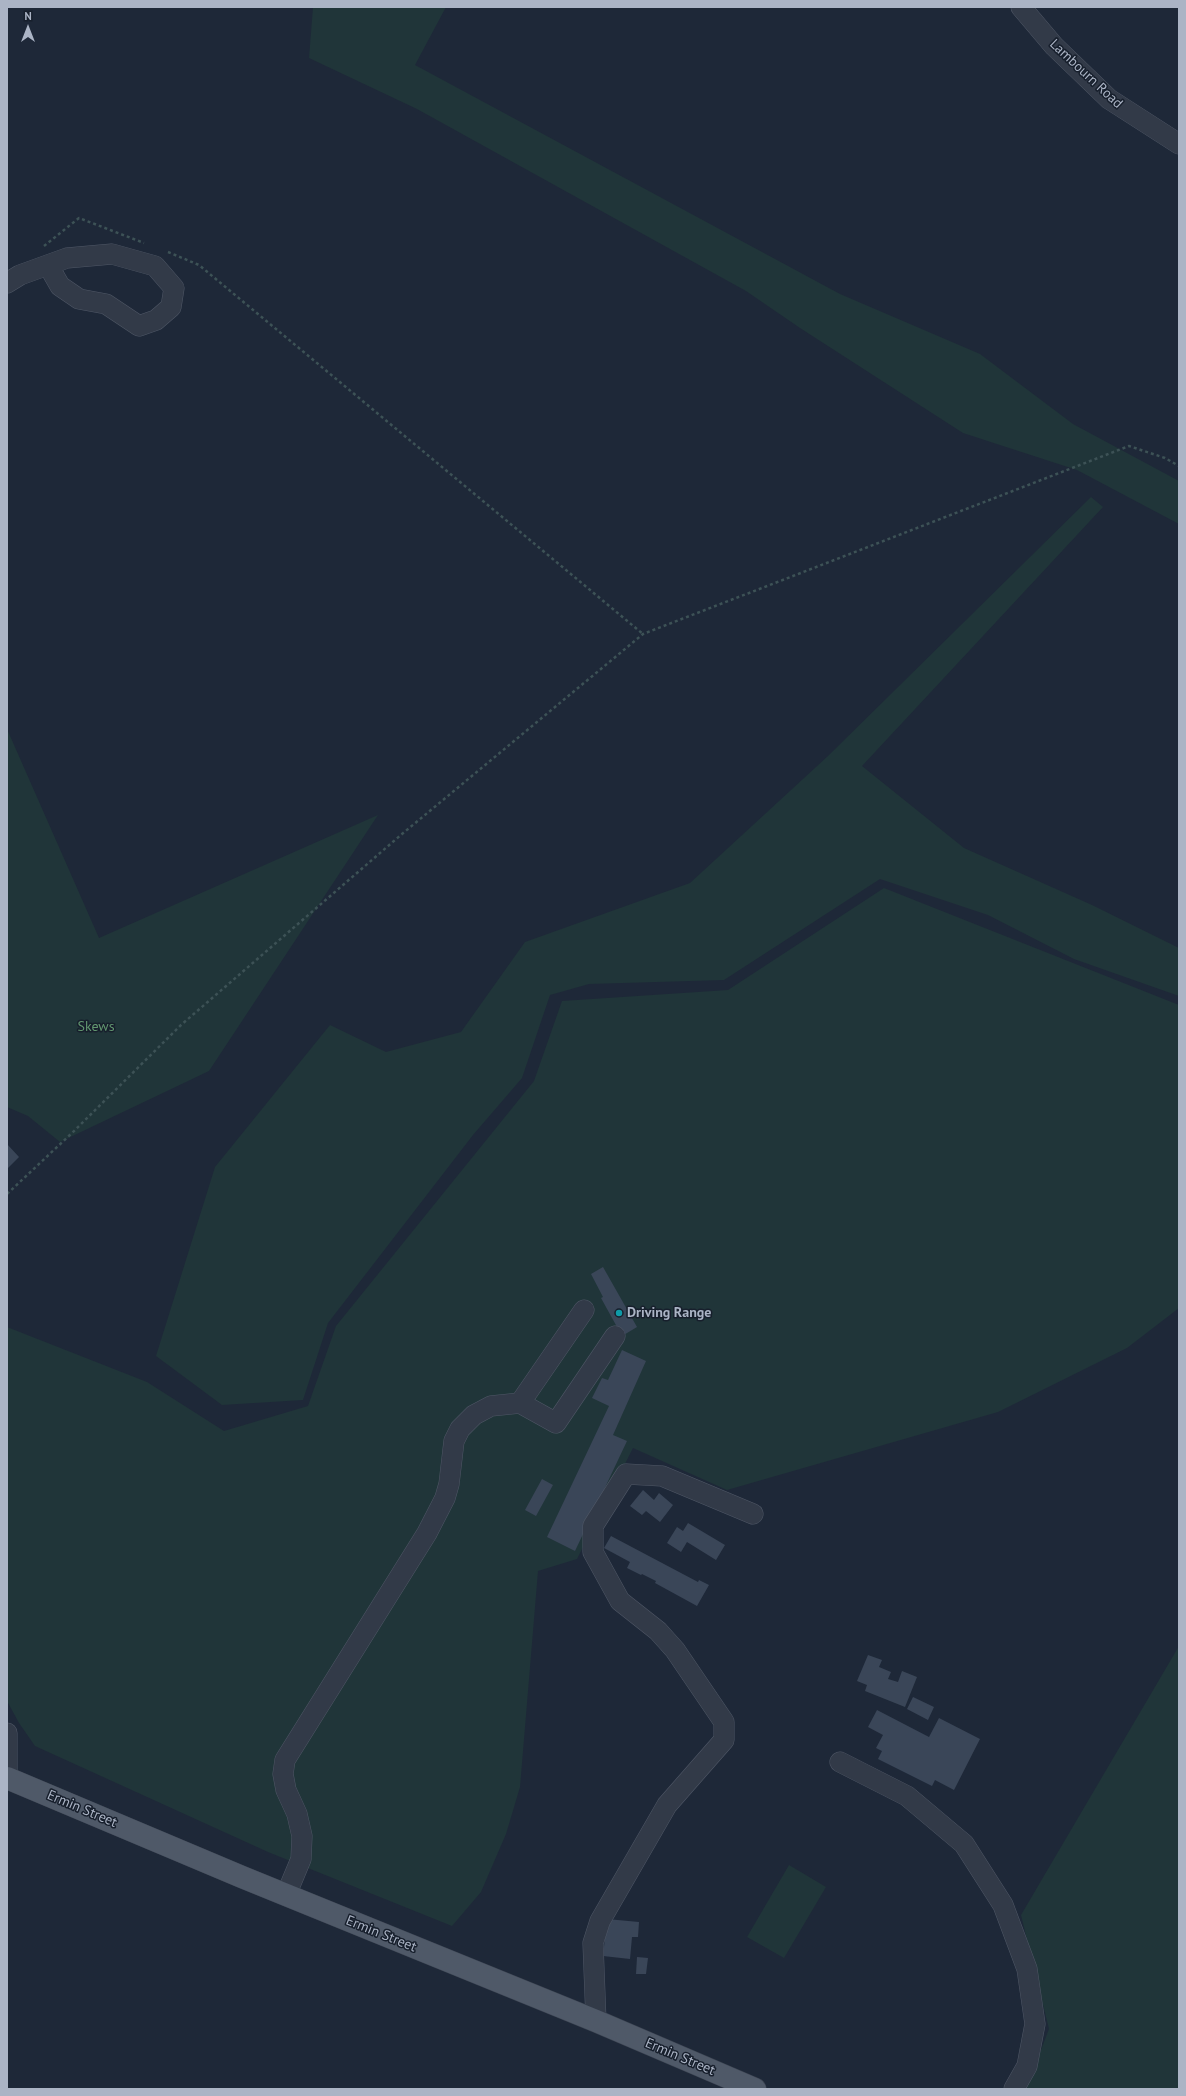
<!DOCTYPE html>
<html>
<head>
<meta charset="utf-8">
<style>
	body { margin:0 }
	#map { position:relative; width:1186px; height:2096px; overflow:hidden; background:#1e2838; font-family:"PT Sans",sans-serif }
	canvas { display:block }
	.frame { position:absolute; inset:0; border:8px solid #abb4c5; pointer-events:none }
	.north { position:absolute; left:8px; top:8px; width:40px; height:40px; -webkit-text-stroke:3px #171f2c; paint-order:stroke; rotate:0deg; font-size:11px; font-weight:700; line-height:16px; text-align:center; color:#abb4c5 }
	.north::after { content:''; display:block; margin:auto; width:14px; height:18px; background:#abb4c5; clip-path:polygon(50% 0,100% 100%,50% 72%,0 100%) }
</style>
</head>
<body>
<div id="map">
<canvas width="1186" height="2096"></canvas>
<div class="frame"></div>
<div class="north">N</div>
</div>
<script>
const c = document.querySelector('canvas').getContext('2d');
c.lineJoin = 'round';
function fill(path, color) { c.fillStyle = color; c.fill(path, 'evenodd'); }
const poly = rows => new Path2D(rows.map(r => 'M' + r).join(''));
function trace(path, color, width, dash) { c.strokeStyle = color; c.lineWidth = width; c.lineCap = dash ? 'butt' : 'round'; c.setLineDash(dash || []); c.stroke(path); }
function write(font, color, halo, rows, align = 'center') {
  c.font = font + ' "PT Sans",sans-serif'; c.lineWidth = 3; c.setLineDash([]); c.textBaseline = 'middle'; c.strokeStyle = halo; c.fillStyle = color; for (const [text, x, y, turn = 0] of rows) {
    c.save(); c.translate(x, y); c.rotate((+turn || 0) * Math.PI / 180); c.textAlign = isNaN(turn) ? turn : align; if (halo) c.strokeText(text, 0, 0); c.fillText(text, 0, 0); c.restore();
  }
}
const green = poly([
	[313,7,446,7,415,65,840,294,980,354,1073,424,1179,481,1179,524,1077,470,963,433,800,328,746,291,417,109,309,58],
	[1091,497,1103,507,862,766,964,848,1092,905,1179,948,1179,996,1074,959,988,915,880,879,724,980,589,984,550,995,522,1078,473,1135,328,1323,303,1400,222,1405,156,1356,215,1167,330,1025,386,1052,461,1032,525,942,690,883,828,756],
	[7,729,99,938,378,815,209,1071,60,1142,28,1116,7,1107],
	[884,888,1179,1005,1179,1308,1127,1348,998,1412,727,1490,633,1448,577,1559,538,1571,520,1787,506,1834,481,1892,452,1926,268,1852,35,1746,19,1723,7,1701,7,1327,147,1382,224,1431,308,1406,336,1326,534,1081,562,1001,728,990],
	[1179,1646,1179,2089,1026,2089,1049,2029,1021,1915],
	[789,1865,826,1887,784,1958,747,1937]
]);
const building = poly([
	[7,1144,19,1157,7,1169],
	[603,1267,637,1327,622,1336,601,1298,603,1297,591,1274],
	[622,1350,646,1361,613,1435,627,1441,575,1551,547,1537,609,1406,592,1398,602,1378,608,1380],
	[542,1479,553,1485,536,1516,525,1510],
	[643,1490,654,1500,659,1493,673,1505,660,1522,646,1511,642,1515,630,1506],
	[688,1523,725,1545,716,1560,687,1542,681,1552,667,1543,677,1527,683,1531],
	[611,1536,698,1582,699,1580,709,1585,697,1606,655,1583,656,1581,642,1574,641,1575,627,1568,630,1562,604,1548],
	[868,1655,882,1660,879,1667,891,1672,888,1679,898,1682,902,1671,917,1677,905,1707,865,1691,867,1685,857,1681],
	[913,1697,934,1707,928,1720,907,1709],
	[877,1710,929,1737,939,1718,980,1739,954,1790,935,1780,932,1786,878,1759,882,1751,876,1748,883,1735,868,1727],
	[607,1919,639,1922,638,1937,632,1937,630,1959,603,1956],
	[637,1957,648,1958,646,1974,636,1974]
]);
const path = poly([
	[44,246,79,218,144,243],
	[168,252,199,265,643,634],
	[7,1194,72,1133,181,1025,402,834,643,634,1129,446,1165,458,1179,466]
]);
const minor = poly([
	[1021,7,1054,46,1109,99,1179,144],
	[7,283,20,275,67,258,112,254,155,266,174,288,171,307,156,320,139,326,106,304,79,299,60,286,48,265],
	[520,1403,556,1423,615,1336],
	[7,1733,7,1778],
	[840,1762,907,1796,964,1844,1003,1905,1027,1969,1035,2024,1027,2066,1014,2089],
	[286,1895,301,1859,302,1836,297,1814,286,1790,283,1774,285,1760,427,1533,445,1498,449,1484,454,1441,460,1429,474,1415,491,1406,520,1403,584,1310],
	[596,2021,593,1943,600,1921,667,1805,724,1740,724,1722,675,1650,658,1631,620,1601,593,1552,593,1526,626,1474,662,1476,753,1514]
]);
const major = poly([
	[7,1778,242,1877,596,2021,755,2089]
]);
const markers = [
	[619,1313,4,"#0f9aa8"]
];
const streetNames = [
	["Lambourn Road",1086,74,43],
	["Ermin Street",82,1809,23],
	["Ermin Street",381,1934,22],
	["Ermin Street",680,2057,23]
];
const parkNames = [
	["Skews",96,1027]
];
const poiNames = [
	["Driving Range",627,1313]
];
fill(green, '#203539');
fill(building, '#3a4658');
trace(minor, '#4f5766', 21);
trace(major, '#3b4351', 23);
trace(path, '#3d5256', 2.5, [3, 3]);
trace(minor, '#323a48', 20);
trace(major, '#4f5968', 22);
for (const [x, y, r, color] of markers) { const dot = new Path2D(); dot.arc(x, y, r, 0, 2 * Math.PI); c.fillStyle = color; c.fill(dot); trace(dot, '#171f2c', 1.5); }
write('14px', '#abb4c5', '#171f2c', streetNames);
write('14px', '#629770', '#171f2c', parkNames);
write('bold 14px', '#abb4c5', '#171f2c', poiNames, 'left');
</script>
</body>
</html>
